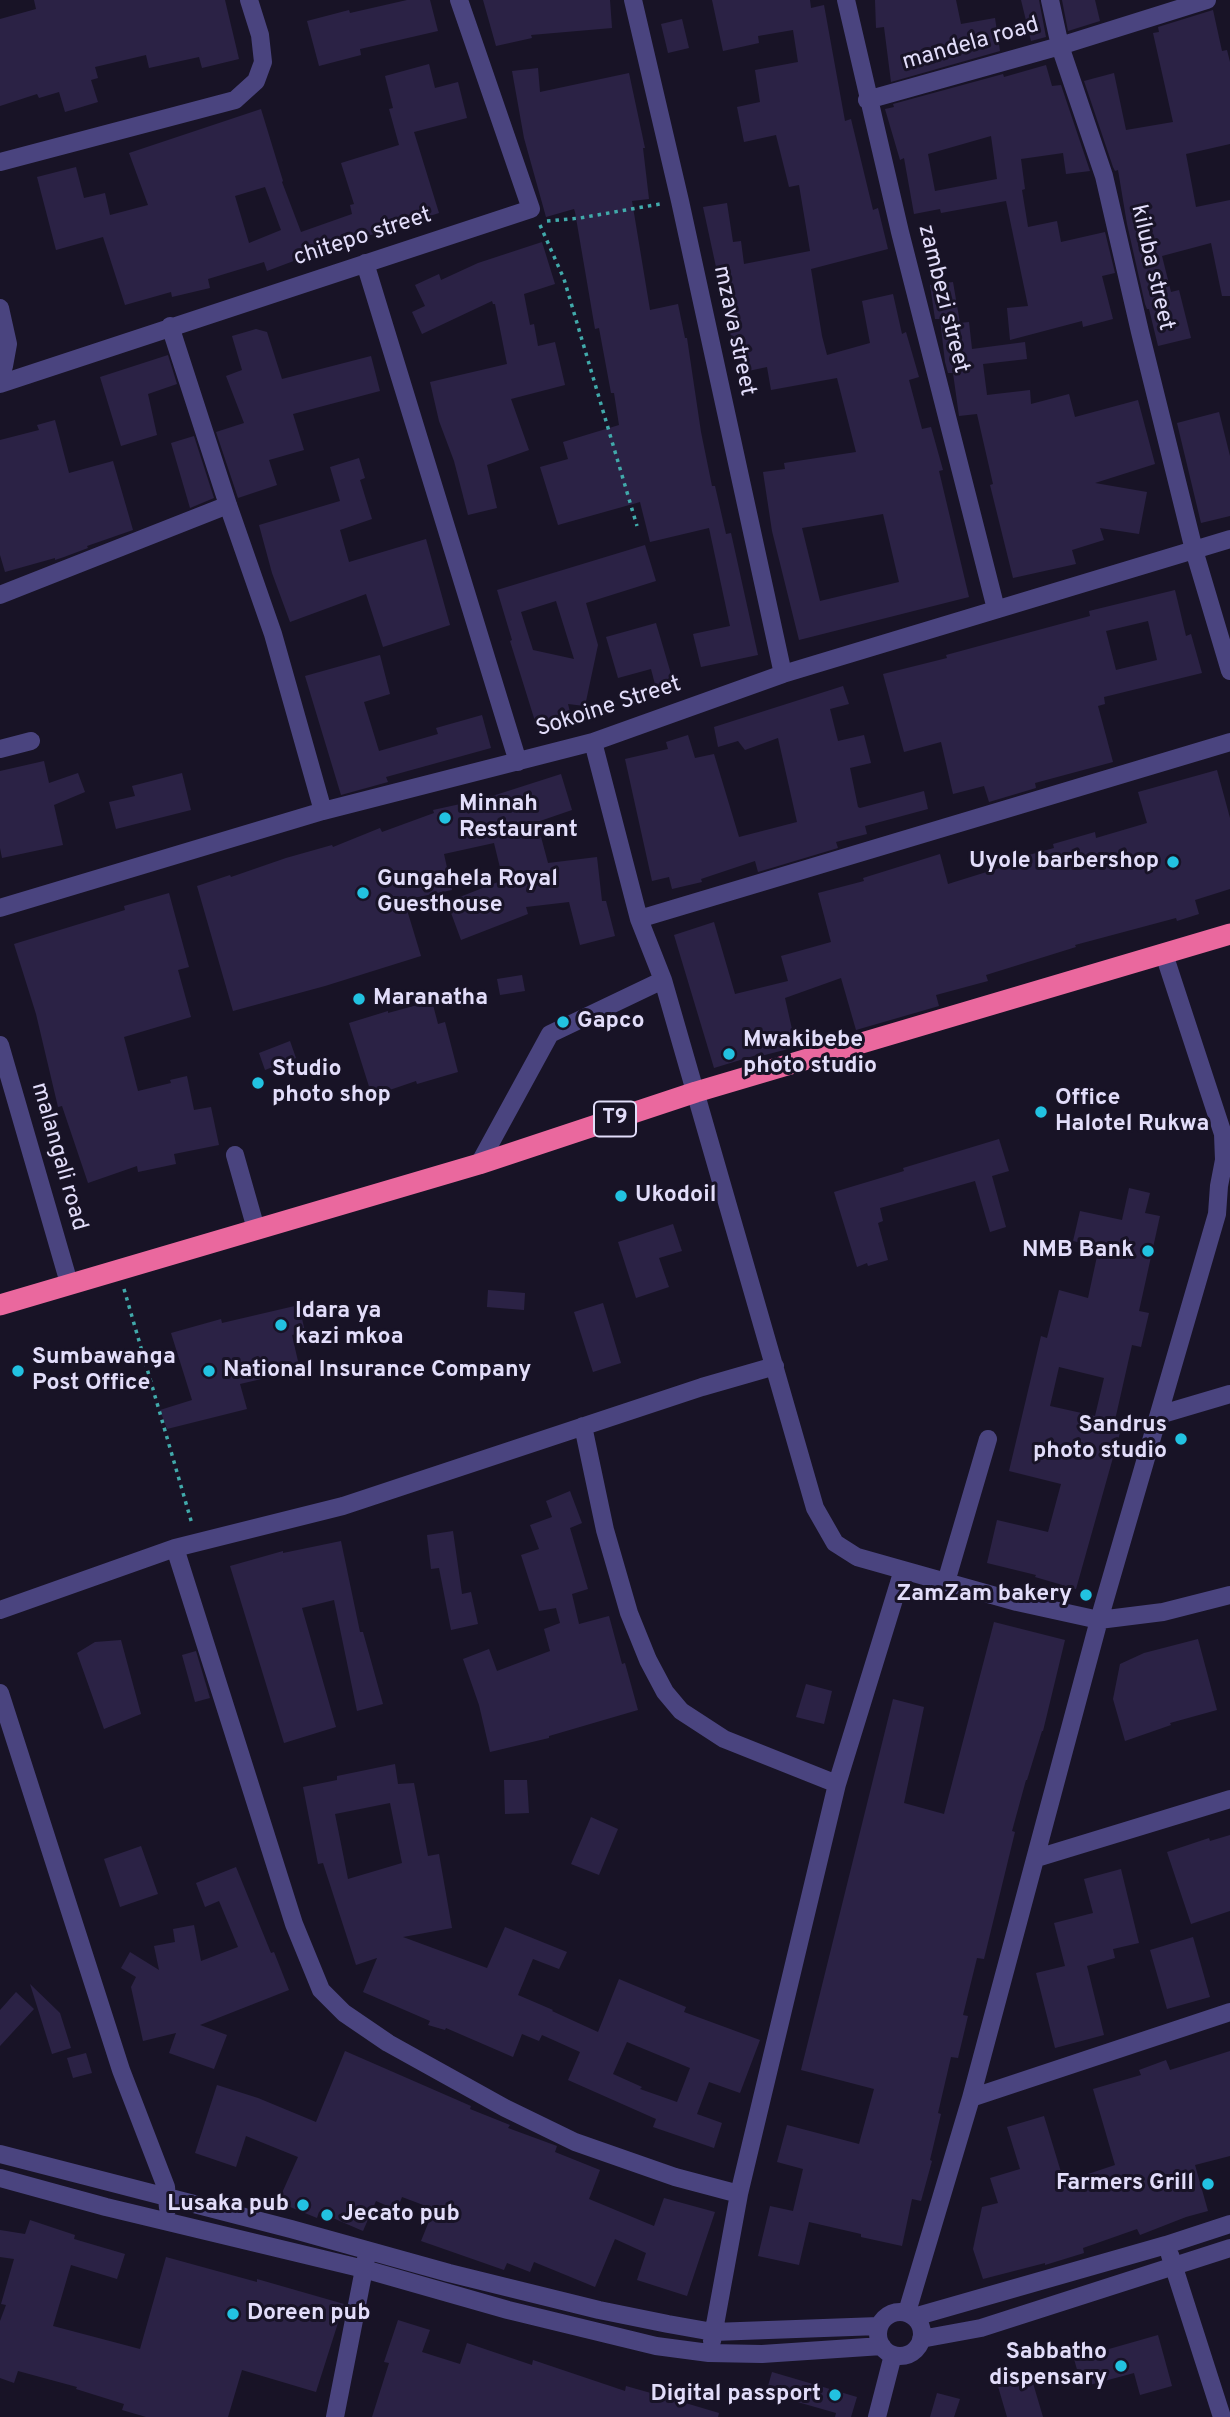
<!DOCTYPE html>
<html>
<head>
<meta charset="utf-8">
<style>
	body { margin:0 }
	canvas { display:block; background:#181326 }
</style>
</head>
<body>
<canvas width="1230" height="2417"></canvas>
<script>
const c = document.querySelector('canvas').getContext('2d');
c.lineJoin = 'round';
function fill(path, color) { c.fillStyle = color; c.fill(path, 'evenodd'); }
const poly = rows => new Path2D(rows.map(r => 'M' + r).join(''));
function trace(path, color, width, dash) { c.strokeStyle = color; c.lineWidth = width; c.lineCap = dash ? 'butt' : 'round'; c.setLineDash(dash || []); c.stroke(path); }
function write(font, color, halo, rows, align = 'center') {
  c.font = font + ' Overpass,sans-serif'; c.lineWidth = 6; c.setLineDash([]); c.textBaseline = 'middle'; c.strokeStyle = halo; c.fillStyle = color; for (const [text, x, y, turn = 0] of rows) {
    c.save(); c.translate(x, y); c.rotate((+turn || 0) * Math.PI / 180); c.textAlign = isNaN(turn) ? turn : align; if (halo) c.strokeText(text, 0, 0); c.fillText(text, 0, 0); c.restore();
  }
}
const building = poly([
	[34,0,225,0,239,59,202,68,199,57,149,68,146,55,95,67,98,78,91,80,98,102,65,112,59,92,39,98,37,94,0,106,0,19,36,9],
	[407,0,430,0,438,31,360,49,361,55,319,66,307,21,349,10,350,13],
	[483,0,610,0,612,28,531,35,532,38,496,46],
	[712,0,810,0,811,8,824,5,845,121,851,119,873,210,878,208,888,249,811,269,822,336,827,355,870,343,862,301,893,294,902,334,906,332,919,377,909,380,922,429,931,427,943,470,939,471,969,597,799,640,772,531,763,472,785,469,784,463,856,452,837,378,771,390,767,367,739,373,703,207,727,203,733,242,741,241,744,264,810,251,799,185,789,187,776,135,744,142,737,107,760,102,755,70,798,62,793,30,758,36,759,43,723,51],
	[883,514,899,582,820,601,802,528],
	[875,0,956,0,961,24,995,18,1000,51,891,82,884,27,876,28],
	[1021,0,1039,0,1046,37,1031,41],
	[1062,0,1095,0,1100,21,1068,31],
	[1213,10,1222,51,1227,50,1230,62,1230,144,1186,154,1196,207,1230,200,1230,296,1222,296,1211,243,1162,256,1171,292,1179,290,1191,338,1158,346,1149,309,1147,309,1145,304,1127,224,1118,170,1115,171,1113,167,1084,81,1114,73,1126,130,1173,122,1153,33,1159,32,1158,27],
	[682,19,689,48,668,53,661,24],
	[429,64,435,88,458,82,467,118,414,132,439,213,346,243,347,245,316,256,315,253,267,271,264,262,208,279,210,288,172,297,171,292,125,305,103,237,56,250,37,177,76,167,84,198,105,193,110,215,148,205,129,153,261,109,283,181,282,182,301,232,352,214,350,205,354,204,341,163,399,145,389,109,393,108,385,76],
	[265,187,281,230,249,243,235,196],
	[1046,65,1052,86,1061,85,1090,171,1066,174,1063,153,1021,159,1025,189,1022,190,1028,227,1057,221,1061,242,1105,232,1115,273,1102,276,1113,319,1083,327,1082,321,1010,340,1007,308,1028,306,1006,201,941,213,940,209,914,214,904,158,900,160,885,109,894,107,893,104,1003,74,1004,77],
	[991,136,997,179,935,191,928,154],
	[538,68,540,92,629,73,645,148,643,148,649,199,632,201,650,310,678,304,685,338,687,338,701,432,712,486,715,486,726,534,731,533,758,655,701,667,693,634,730,626,709,528,650,542,640,502,558,525,540,467,568,459,563,442,619,425,614,393,611,393,599,328,595,329,575,212,574,209,546,217,524,138,512,71],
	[542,242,555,284,524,294,530,325,534,324,538,346,555,342,565,385,511,399,529,450,487,465,497,508,468,515,454,461,439,421,430,382,507,364,495,304,493,304,492,301,422,334,412,312,425,306,415,285,439,274,441,280,478,263],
	[953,282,960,323,969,322,972,349,1025,342,1027,359,983,364,987,395,1030,390,1031,404,1069,394,1075,417,1138,400,1155,464,1095,483,1147,492,1139,534,1100,528,1104,540,1072,550,1076,564,1013,578,990,485,993,484,977,414,959,416,953,373,948,373,945,362,940,319,935,319,930,285],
	[256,329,267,332,282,379,371,356,380,391,293,414,304,450,269,460,277,485,238,498,216,432,244,423,226,376,242,370,232,336],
	[168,355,177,384,148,394,157,435,121,446,100,377],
	[1219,412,1230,456,1230,516,1201,523,1177,423],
	[55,420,69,473,113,461,133,530,87,546,88,548,64,557,55,560,55,558,5,572,0,555,0,440,39,430,37,425],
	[194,436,214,498,190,508,171,443],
	[359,458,365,478,360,480,372,519,340,530,349,562,426,539,450,625,383,647,366,594,290,622,272,573,259,525,340,501,330,467],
	[645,545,656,581,586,603,598,645,585,706,568,704,573,724,539,734,510,641,512,640,497,590],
	[556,601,574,659,533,650,521,612],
	[1175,590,1186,636,1191,634,1202,673,1104,697,1105,704,1098,706,1113,762,1035,783,1036,788,989,802,984,786,953,794,941,742,904,752,883,674,947,658,946,655,1090,616,1089,611],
	[1148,621,1157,660,1116,670,1106,631],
	[656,623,676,691,658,696,651,669,618,678,606,637],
	[380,655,390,694,364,702,379,751,438,734,436,728,482,715,491,748,386,777,388,782,341,795,305,676],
	[843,686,849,704,830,709,838,741,864,735,871,763,850,768,858,807,860,808,924,791,928,809,865,826,867,834,836,842,838,848,758,872,755,861,701,879,702,882,672,889,669,877,652,881,625,759,668,749,666,742,688,735,695,758,714,754,739,837,797,822,778,738,745,750,738,741,718,747,714,727],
	[44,761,49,783,78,773,85,792,54,805,63,845,2,858,0,848,0,771],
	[1217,770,1230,818,1230,889,1195,900,1199,914,1177,921,1176,918,1075,945,1076,947,986,975,988,981,936,995,939,1006,856,1030,841,978,785,998,796,1047,761,1056,760,1054,714,1068,674,935,714,922,735,994,788,981,781,956,831,942,818,893,864,881,863,878,940,854,948,884,1009,865,1007,861,1054,848,1053,844,1095,832,1096,838,1147,823,1138,792],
	[182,773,191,810,116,829,109,802,135,796,132,786],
	[561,774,572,810,537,822,548,863,597,857,602,901,606,901,615,936,580,945,569,902,526,907,528,914,461,940,447,902,503,880,494,843,444,854,452,890,404,900,421,956,325,986,233,1011,197,886,230,875,231,877,286,858,332,845,333,847,380,828,382,832,434,813,433,810,483,799],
	[169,893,189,967,178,970,191,1017,124,1037,138,1091,171,1083,170,1080,187,1076,194,1110,211,1107,219,1145,174,1154,176,1164,138,1172,137,1166,88,1183,62,1106,58,1107,36,1014,14,944,125,910,124,906],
	[522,975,525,991,500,995,497,979],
	[432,1001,438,1024,445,1022,458,1072,417,1084,416,1081,372,1096,349,1023,388,1011,388,1013],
	[290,1041,296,1058,265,1070,259,1053],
	[999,1139,1009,1171,992,1176,1006,1227,990,1232,975,1181,880,1208,883,1221,878,1223,888,1260,868,1266,867,1263,857,1267,834,1192,904,1171,903,1168],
	[1129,1188,1150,1193,1145,1213,1160,1216,1139,1311,1149,1313,1141,1347,1132,1345,1115,1420,1123,1422,1076,1589,1035,1577,1036,1575,987,1563,997,1520,1048,1532,1061,1484,1009,1471,1041,1336,1047,1338,1059,1290,1088,1298,1099,1247,1073,1241,1080,1211,1122,1220],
	[1059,1367,1104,1378,1095,1416,1050,1406],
	[673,1224,682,1251,659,1258,669,1287,636,1298,618,1242],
	[488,1290,525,1293,524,1310,487,1307],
	[603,1303,621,1363,593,1372,574,1312],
	[299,1305,305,1332,292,1335,300,1370,240,1384,247,1409,167,1429,160,1410,192,1400,171,1333,221,1319,222,1323],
	[570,1491,582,1523,570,1528,588,1589,572,1594,579,1624,609,1616,622,1664,625,1663,638,1710,549,1736,549,1738,490,1752,479,1705,463,1659,489,1649,497,1671,550,1651,544,1629,560,1623,556,1608,539,1611,521,1555,539,1549,530,1525,552,1517,546,1501],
	[453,1531,462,1594,471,1592,478,1624,451,1630,439,1568,431,1569,427,1535],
	[341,1541,360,1632,363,1632,383,1704,357,1711,334,1600,302,1608,336,1727,284,1743,230,1566,283,1551,283,1553],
	[994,1622,1065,1640,1043,1731,1042,1731,1027,1780,1026,1780,1012,1831,1015,1832,984,1959,977,1958,963,2015,968,2016,958,2058,951,2057,938,2113,941,2114,930,2160,932,2161,921,2201,912,2199,902,2246,861,2237,861,2234,809,2222,799,2265,758,2256,770,2206,793,2211,803,2169,777,2162,787,2125,859,2144,874,2089,801,2070,893,1699,924,1707,904,1803,944,1814],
	[1198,1639,1217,1710,1170,1723,1171,1725,1125,1741,1113,1699,1120,1664,1144,1653],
	[121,1640,141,1714,104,1729,77,1653,95,1642],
	[196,1651,210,1698,195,1702,182,1655],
	[806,1684,832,1691,824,1724,796,1717],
	[395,1764,398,1784,414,1783,428,1856,439,1854,452,1928,403,1937,487,1968,505,1927,567,1952,559,1969,533,1959,518,1995,553,2010,552,2011,598,2032,619,1979,686,2007,684,2012,760,2040,740,2093,709,2082,697,2114,722,2123,714,2148,653,2127,656,2119,568,2080,580,2052,542,2035,539,2041,522,2034,513,2057,446,2028,445,2030,428,2025,430,2021,363,1992,377,1958,356,1965,323,1863,318,1864,303,1787,337,1780,337,1776],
	[390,1803,402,1863,348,1879,335,1814],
	[627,2042,690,2068,677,2102,640,2089,642,2087,613,2074],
	[504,1780,527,1780,529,1813,505,1814],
	[591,1817,618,1829,599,1875,571,1864],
	[1230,1835,1230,1911,1191,1924,1167,1852,1209,1838,1210,1841],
	[141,1846,158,1894,120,1907,104,1859],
	[236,1867,271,1953,274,1952,289,1990,200,2025,227,2035,214,2069,169,2053,176,2033,143,2041,131,1987,136,1977,121,1968,130,1952,159,1970,154,1946,175,1942,173,1929,194,1925,201,1961,238,1947,219,1901,205,1907,196,1883],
	[1121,1869,1139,1943,1113,1949,1115,1958,1087,1966,1104,2035,1055,2048,1036,1973,1065,1966,1054,1923,1093,1913,1084,1879],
	[1193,1937,1210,1997,1167,2009,1150,1950],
	[30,1984,60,2013,71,2048,52,2054],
	[16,1992,34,2009,0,2046,0,2010],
	[345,2051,471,2106,470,2109,510,2125,508,2128,557,2146,555,2152,600,2170,589,2199,654,2226,664,2198,715,2212,687,2296,637,2280,646,2253,615,2239,595,2287,534,2262,530,2272,507,2263,504,2270,421,2241,434,2209,402,2197,397,2210,376,2201,363,2231,319,2212,317,2218,278,2202,298,2157,246,2136,236,2167,195,2153,217,2085,258,2098,316,2122],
	[1230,2051,1230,2156,1195,2165,1208,2211,1186,2217,1140,2235,1137,2229,1083,2248,1084,2253,1045,2265,1045,2263,983,2279,973,2249,982,2207,998,2203,990,2178,1020,2169,1007,2127,1044,2116,1064,2182,1115,2165,1093,2089,1141,2075,1139,2070,1166,2060,1170,2070],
	[86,2053,92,2073,73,2078,67,2058],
	[30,2220,75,2235,74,2239,125,2254,117,2279,71,2265,53,2326,140,2349,166,2257,257,2282,257,2279,344,2304,316,2392,242,2370,228,2417,146,2417,122,2410,124,2404,76,2389,77,2387,18,2371,14,2383,0,2378,0,2321,6,2305,1,2304,14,2259,0,2257,0,2230,25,2234],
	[398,2320,430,2330,422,2352,460,2364,467,2343,532,2365,533,2360,625,2391,626,2386,672,2399,719,2413,718,2417,372,2417,389,2363,384,2362],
	[1158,2335,1172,2386,1140,2395,1134,2373,1082,2387,1074,2359],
	[772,2372,857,2397,851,2417,835,2417,836,2413,766,2393],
	[1030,2373,1043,2417,1007,2417,997,2383],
	[937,2393,960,2399,954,2417,930,2417]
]);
const path = poly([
	[547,221,580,218,660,204],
	[540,225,564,279,637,526],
	[124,1289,192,1524]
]);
const minor = poly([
	[633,0,680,201,783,674],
	[846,0,900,232,996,609],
	[1050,0,1060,46,1104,176,1140,332,1194,550,1230,671],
	[867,100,1060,46,1207,0],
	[0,162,235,100,256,81,263,62,260,35,249,0],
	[365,263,518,762],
	[0,308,8,344,4,366,0,375],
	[170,326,228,505,273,634,323,811],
	[0,384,531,209,459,0],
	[0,595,228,505],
	[593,742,639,919,663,980,815,1508,835,1543,857,1557,903,1570,1017,1602,1099,1620,1163,1612,1230,1595],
	[0,749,31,741],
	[0,908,323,811,593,742,783,674,1230,539],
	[639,919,1230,742],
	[0,1045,69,1283],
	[235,1155,256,1229],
	[479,1164,550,1034,663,980],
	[1159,1415,1230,1394],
	[583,1426,605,1530,629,1613,648,1660,665,1692,681,1711,724,1739,837,1784],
	[175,1548,294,1924,321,1990,344,2013,388,2043,505,2108,575,2142,675,2177,739,2194],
	[946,1582,988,1439],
	[0,1610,175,1548,343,1506,702,1387,775,1366],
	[0,1693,121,2070,166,2187,168,2208],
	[1037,1858,1230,1799],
	[971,2098,1230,2012],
	[0,2154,291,2229,449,2273,599,2310,668,2324,713,2332,879,2326],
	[0,2178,106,2207,364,2269,508,2310,656,2346,709,2353,762,2354,882,2346],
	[1170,2255,1222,2417],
	[907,2312,971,2098,1099,1620,1217,1214,1219,1186,1224,1160,1223,1134,1164,954],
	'878 2334a22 22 0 1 1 44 0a22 22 0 1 1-44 0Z',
	[914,2317,1166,2245,1230,2224],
	[921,2339,981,2328,1230,2248],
	[712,2341,739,2194,837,1784,903,1570],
	[335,2417,366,2259],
	[877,2417,893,2355]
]);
const highway = poly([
	[0,1305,479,1164,696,1092,1230,934]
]);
const markers = [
	[445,818,7,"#22c2e1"],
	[1173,862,7,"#22c2e1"],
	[363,893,7,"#22c2e1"],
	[359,999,7,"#22c2e1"],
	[563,1022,7,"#22c2e1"],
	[729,1054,7,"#22c2e1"],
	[258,1083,7,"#22c2e1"],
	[1041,1112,7,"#22c2e1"],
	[621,1196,7,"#22c2e1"],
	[1148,1251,7,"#22c2e1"],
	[281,1325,7,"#22c2e1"],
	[18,1371,7,"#22c2e1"],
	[209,1371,7,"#22c2e1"],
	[1181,1439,7,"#22c2e1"],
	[1086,1595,7,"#22c2e1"],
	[1208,2184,7,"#22c2e1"],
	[303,2205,7,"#22c2e1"],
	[327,2215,7,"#22c2e1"],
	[233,2314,7,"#22c2e1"],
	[1121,2366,7,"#22c2e1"],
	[835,2395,7,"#22c2e1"]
];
const shields = [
	[615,1119,42]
];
const shieldNames = [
	["T9",615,1119]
];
const streetNames = [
	["mandela road",971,45,-16],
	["chitepo street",363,238,-18],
	["kiluba street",1151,268,77],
	["zambezi street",942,299,76],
	["mzava street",733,331,78],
	["Sokoine Street",609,708,-18],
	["malangali road",58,1157,74]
];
const poiNames = [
	["Minnah",459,805],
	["Restaurant",459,831],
	["Uyole barbershop",1159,862,"right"],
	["Gungahela Royal",377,880],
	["Guesthouse",377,906],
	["Maranatha",373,999],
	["Gapco",577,1022],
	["Mwakibebe",743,1041],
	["photo studio",743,1067],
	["Studio",272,1070],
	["photo shop",272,1096],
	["Office",1055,1099],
	["Halotel Rukwa",1055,1125],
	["Ukodoil",635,1196],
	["NMB Bank",1134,1251,"right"],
	["Idara ya",295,1312],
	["kazi mkoa",295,1338],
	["Sumbawanga",32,1358],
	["Post Office",32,1384],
	["National Insurance Company",223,1371],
	["Sandrus",1167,1426,"right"],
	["photo studio",1167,1452,"right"],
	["ZamZam bakery",1072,1595,"right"],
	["Farmers Grill",1194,2184,"right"],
	["Lusaka pub",289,2205,"right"],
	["Jecato pub",341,2215],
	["Doreen pub",247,2314],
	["Sabbatho",1107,2353,"right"],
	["dispensary",1107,2379,"right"],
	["Digital passport",821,2395,"right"]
];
fill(building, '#2b2245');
trace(path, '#41aaab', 3.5, [3.5, 5]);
trace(minor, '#4a447f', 18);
trace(highway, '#ea689e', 21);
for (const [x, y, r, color] of markers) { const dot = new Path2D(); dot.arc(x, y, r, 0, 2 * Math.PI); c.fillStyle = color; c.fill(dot); trace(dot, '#181326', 2.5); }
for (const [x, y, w] of shields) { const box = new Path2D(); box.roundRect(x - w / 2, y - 17.5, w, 35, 5); c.fillStyle = '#181326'; c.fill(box); trace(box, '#e2ddfa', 2); }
write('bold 21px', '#e2ddfa', null, shieldNames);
write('23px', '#e2ddfa', '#181326', streetNames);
write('bold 23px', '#e2ddfa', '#181326', poiNames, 'left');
</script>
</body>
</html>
